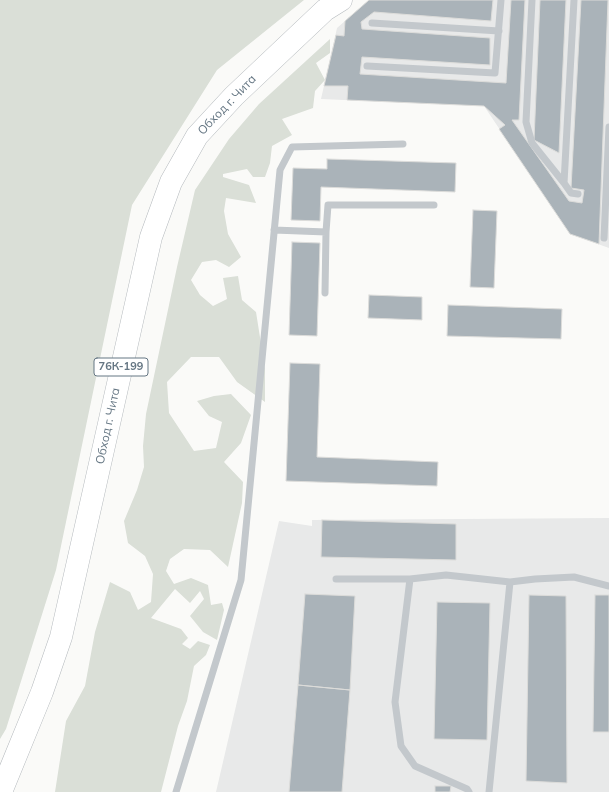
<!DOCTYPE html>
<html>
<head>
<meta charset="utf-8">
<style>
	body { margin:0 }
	canvas { display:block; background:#fafaf8 }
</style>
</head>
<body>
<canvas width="609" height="792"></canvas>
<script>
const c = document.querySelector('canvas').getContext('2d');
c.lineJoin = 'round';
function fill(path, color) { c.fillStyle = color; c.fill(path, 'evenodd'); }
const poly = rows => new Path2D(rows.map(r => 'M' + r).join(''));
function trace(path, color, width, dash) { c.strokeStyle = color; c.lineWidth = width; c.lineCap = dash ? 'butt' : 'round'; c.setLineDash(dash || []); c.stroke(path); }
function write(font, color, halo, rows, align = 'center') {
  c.font = font + ' Mulish,sans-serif'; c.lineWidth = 4; c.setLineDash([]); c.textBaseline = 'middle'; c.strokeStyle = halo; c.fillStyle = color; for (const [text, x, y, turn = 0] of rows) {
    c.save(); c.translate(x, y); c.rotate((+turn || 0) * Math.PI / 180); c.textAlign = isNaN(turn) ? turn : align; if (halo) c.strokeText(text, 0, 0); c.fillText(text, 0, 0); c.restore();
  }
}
const built = poly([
	[369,0,609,0,609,248,570,234,484,106,321,99,337,28],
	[609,518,609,792,216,792,279,521,312,526,312,520]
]);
const green = poly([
	[0,0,304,0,217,70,132,205,56,570,6,729,0,739],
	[330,39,330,53,316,63,325,80,315,91,313,108,282,119,292,135,272,146,270,163,265,177,253,177,247,169,223,174,223,177,249,185,256,203,226,198,224,211,228,234,241,257,229,267,216,260,202,262,191,280,200,295,213,306,227,299,223,278,238,276,242,300,256,312,265,369,265,402,237,382,219,357,191,357,167,382,169,413,194,451,216,448,222,422,209,416,197,401,214,396,231,394,251,415,241,443,224,462,243,482,242,503,228,567,210,550,184,549,170,559,166,571,174,584,191,578,208,585,211,605,222,603,224,610,217,640,203,632,190,616,204,599,200,591,190,603,175,589,151,618,181,629,188,638,182,644,190,649,198,641,210,645,206,655,194,666,187,701,178,726,161,792,55,792,66,721,85,686,95,632,110,582,130,592,138,610,151,602,153,574,145,556,128,543,124,521,137,490,144,467,143,446,146,414,177,267,195,190,229,139,259,104]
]);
const building = poly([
	[369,0,493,0,491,21,374,12,361,22,362,29,490,38,490,65,362,57,360,74,506,83,511,0,525,0,519,120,512,120,569,201,582,203,584,190,571,188,581,0,608,0,599,244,570,234,499,129,505,125,484,106,347,100,348,86,324,86,336,35,344,36,345,21,369,0],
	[540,0,566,0,559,153,534,140,540,0],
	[327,159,456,163,455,192,321,187,320,221,291,220,293,168,327,169,327,159],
	[473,210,497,211,494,288,470,287,473,210],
	[292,242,320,243,317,336,289,335,292,242],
	[369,295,422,297,422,320,368,318,369,295],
	[448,305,562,309,561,339,447,336,448,305],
	[290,363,320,364,317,457,438,462,437,486,286,481,290,363],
	[322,520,456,524,456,560,321,557,322,520],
	[305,594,355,596,350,690,298,685,305,594],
	[529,595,566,596,567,783,526,781,529,595],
	[595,595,609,595,609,732,593,732,595,595],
	[437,602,490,603,487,740,434,739,437,602],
	[298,685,350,690,342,792,289,792,298,685],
	[435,786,451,786,450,792,435,792,435,786]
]);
const service = poly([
	[532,0,526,122,532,143,564,183],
	[574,0,564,183,571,193,578,194],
	[372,23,499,31],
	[367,66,495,73,501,0],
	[274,230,326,232,325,293],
	[326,232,328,205,434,205],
	[604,238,609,127],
	[336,579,410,579],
	[176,792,241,580,280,170,292,147,403,144],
	[469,792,467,789,415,766,401,746,395,702,410,579,446,575,510,582,535,579,574,577,609,586],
	[489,792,510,582]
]);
const trunk = poly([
	[1,792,42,692,61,637,151,237,171,182,197,136,234,96,325,10,341,0]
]);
const shields = [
	[121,367,54]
];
const shieldNames = [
	["76К-199",121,367]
];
const streetNames = [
	["Обход г. Чита",227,105,-46],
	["Обход г. Чита",108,426,-78]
];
fill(built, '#e8e9e9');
fill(green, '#dadfd7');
fill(building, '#aab3b9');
trace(building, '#dcdcda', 1);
trace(trunk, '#b4b9bd', 23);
trace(service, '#c3c8cc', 7);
trace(trunk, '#fff', 22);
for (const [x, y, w] of shields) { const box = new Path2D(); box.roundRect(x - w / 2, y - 9, w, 18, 3); c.fillStyle = '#fff'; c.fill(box); trace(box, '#657683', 1); }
write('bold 11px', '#657683', null, shieldNames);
write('12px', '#657683', '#fff', streetNames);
</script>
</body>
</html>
